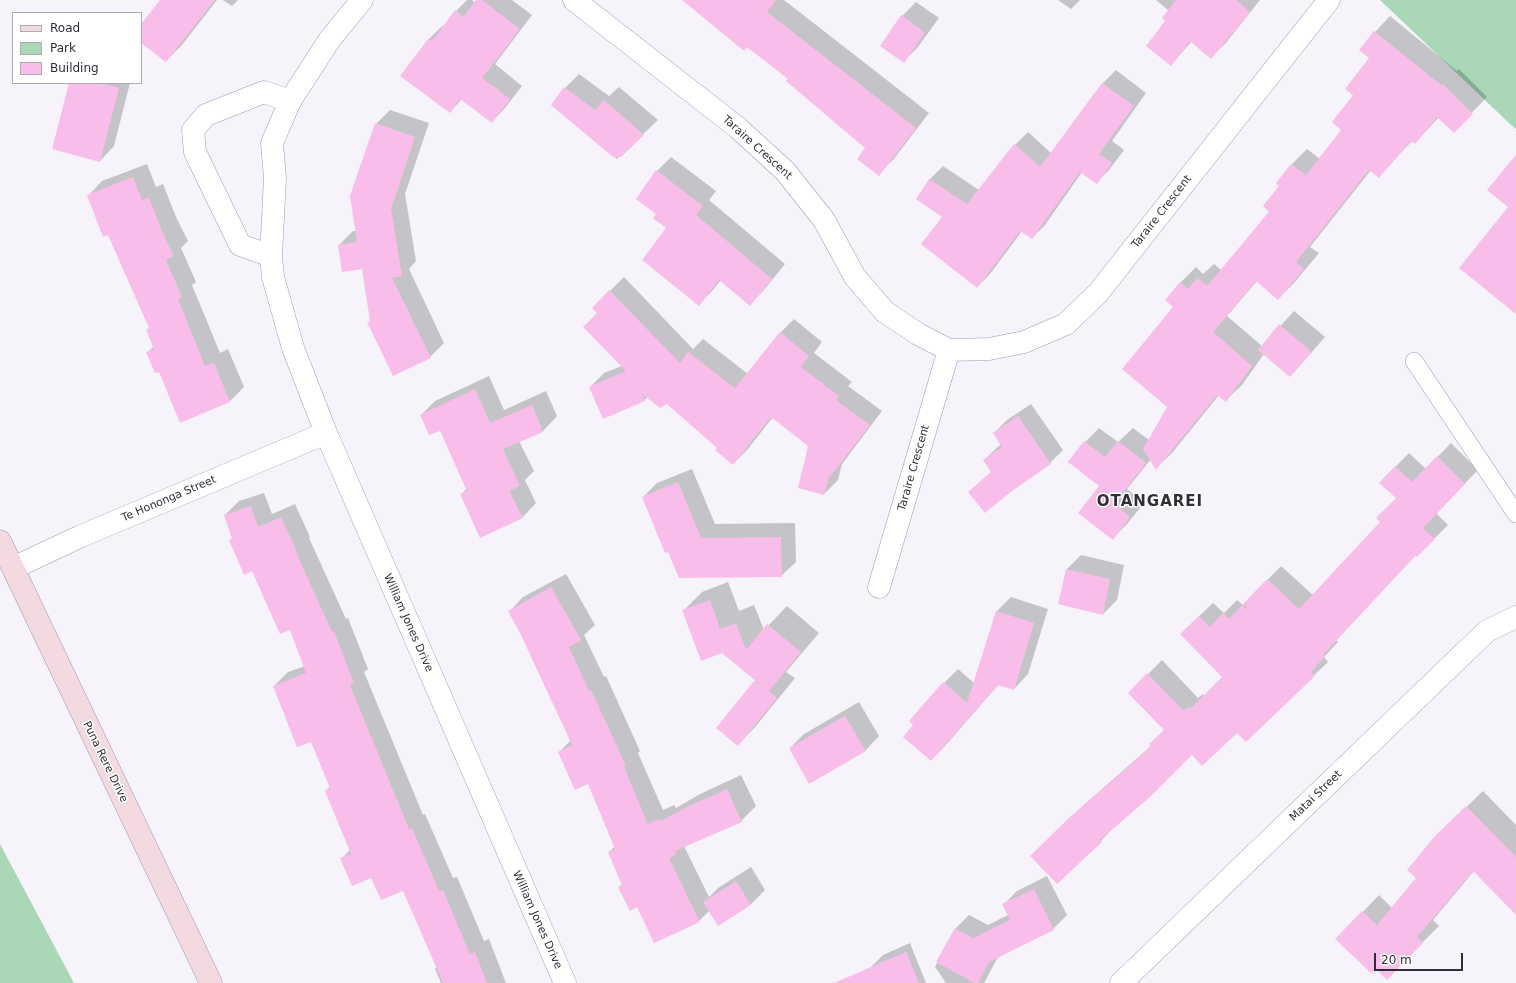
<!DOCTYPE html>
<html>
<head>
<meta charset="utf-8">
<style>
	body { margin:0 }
	#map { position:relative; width:1516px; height:983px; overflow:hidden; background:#f6f4fa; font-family:"DejaVu Sans",sans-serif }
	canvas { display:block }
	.legend { position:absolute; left:12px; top:12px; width:130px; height:72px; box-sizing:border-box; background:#fff; border:1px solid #acabaf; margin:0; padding:5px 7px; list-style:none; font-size:12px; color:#302d38 }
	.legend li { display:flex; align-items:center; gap:8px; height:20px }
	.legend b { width:20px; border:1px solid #acabaf }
	.scale { position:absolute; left:1374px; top:953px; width:89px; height:18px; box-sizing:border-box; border:2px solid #302d38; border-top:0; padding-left:5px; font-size:12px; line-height:14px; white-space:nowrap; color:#302d38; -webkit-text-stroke:3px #fff; paint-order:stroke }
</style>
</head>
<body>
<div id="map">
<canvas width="1516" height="983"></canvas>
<ul class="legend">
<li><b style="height:5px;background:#f2dae0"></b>Road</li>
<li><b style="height:11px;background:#aad8b7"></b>Park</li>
<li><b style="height:11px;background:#f8bde8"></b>Building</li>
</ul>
<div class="scale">20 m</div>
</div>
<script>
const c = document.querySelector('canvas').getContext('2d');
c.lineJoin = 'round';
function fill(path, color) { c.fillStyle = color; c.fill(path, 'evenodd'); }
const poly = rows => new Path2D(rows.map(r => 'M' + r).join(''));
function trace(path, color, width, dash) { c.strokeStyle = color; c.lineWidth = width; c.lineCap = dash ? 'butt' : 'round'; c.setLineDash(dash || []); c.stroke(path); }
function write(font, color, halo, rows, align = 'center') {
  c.font = font + ' "DejaVu Sans",sans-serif'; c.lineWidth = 3; c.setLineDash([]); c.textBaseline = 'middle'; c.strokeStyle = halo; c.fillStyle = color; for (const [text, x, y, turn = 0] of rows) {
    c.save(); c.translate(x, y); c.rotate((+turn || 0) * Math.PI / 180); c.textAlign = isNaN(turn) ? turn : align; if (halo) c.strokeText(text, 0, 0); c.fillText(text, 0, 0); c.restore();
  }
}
const green = poly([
	[1380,0,1516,0,1516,129,1511,125],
	[0,844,74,983,75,983,0,983]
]);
const shadow = poly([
	[161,0,217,0,182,45,166,61,141,42,141,25],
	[223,0,238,0,232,6],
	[467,0,472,0,475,3,477,0,512,0,532,15,495,64,522,86,505,108,492,122,462,99,450,112,402,76,429,39,442,26,444,27,456,11],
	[684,0,784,0,929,113,893,160,878,174,866,148,790,79],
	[1058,0,1080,0,1071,9],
	[1156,0,1260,0,1225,44,1211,57,1192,41,1171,65,1169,11],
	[916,2,939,18,918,47,904,61,902,16],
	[1390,16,1457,71,1459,69,1487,97,1454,131,1439,117,1415,143,1412,141,1379,176,1371,170,1310,247,1319,253,1294,283,1278,299,1257,281,1227,316,1262,346,1294,311,1325,337,1304,361,1290,376,1264,354,1242,385,1226,400,1219,395,1172,453,1156,468,1151,459,1127,489,1144,503,1127,524,1113,538,1100,486,1085,442,1099,428,1118,442,1133,428,1149,440,1169,406,1175,307,1180,283,1196,267,1203,274,1214,264,1221,270,1270,211,1280,185,1278,183,1292,164,1307,149,1320,159,1343,130,1355,95,1370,58,1375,32],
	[1116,70,1146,93,1112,141,1124,150,1109,170,1097,182,1082,172,1045,225,1032,238,1022,231,990,274,977,287,943,216,917,199,930,179,943,166,979,190,1015,145,1028,132,1051,153,1103,83],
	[579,74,609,96,619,87,658,120,617,159,552,105,565,88],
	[70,83,130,83,114,146,100,161],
	[390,110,429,123,405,194,416,261,409,269,444,343,430,357,369,322,371,320,363,267,339,245,353,231,357,231,376,124],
	[671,157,716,191,709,200,785,264,764,290,750,304,721,280,713,290,699,304,668,228,658,214,657,171],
	[147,164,156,187,163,184,176,217,188,241,181,248,196,282,192,285,220,353,228,349,244,387,230,401,159,370,148,352,154,346,150,327,108,234,88,196,102,181],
	[624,277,693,349,703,339,748,374,781,332,794,319,822,342,814,353,852,382,848,386,882,411,842,464,838,480,824,494,809,445,773,417,747,450,733,464,718,448,667,403,648,397,644,400,590,387,604,373,622,366,599,313,593,308],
	[489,376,504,410,546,391,557,416,543,431,519,441,534,471,525,480,536,503,522,518,461,495,467,488,440,429,421,415,435,401],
	[1031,404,1063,450,1050,463,1012,490,969,492,992,471,984,460,1001,444,994,433,1007,420],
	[1451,443,1478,470,1436,513,1448,525,1417,556,1416,555,1336,640,1338,642,1324,657,1328,662,1246,740,1237,731,1192,754,1114,827,1101,841,1058,883,1045,842,1086,803,1151,746,1165,729,1129,693,1162,660,1198,698,1203,694,1204,696,1224,677,1195,620,1213,603,1224,613,1237,600,1243,605,1281,566,1313,595,1382,522,1398,498,1395,467,1409,453,1426,469],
	[692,469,715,524,795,523,796,562,781,576,668,550,643,497,657,483],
	[264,493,272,514,295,504,310,537,309,538,346,619,348,618,368,669,364,672,423,815,425,814,453,878,457,877,484,941,489,939,506,983,441,983,435,969,437,967,404,890,372,876,342,858,350,850,326,791,330,786,312,741,274,686,288,672,305,666,290,628,253,570,230,540,233,538,225,515,239,501],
	[1081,555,1124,565,1117,600,1103,614,1059,604,1067,569],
	[566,574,595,625,584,635,604,677,606,676,640,751,638,753,663,810,674,805,676,808,700,794,741,775,756,806,741,821,684,846,709,897,718,888,751,867,765,890,751,904,718,924,709,911,699,921,637,906,619,887,622,884,609,852,615,846,588,783,559,752,571,740,522,634,509,612,523,597],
	[728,582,739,611,754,605,764,630,787,606,819,633,786,672,795,678,756,726,738,745,717,728,756,680,683,611,702,592],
	[1011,597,1048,609,1028,674,1014,689,999,684,945,746,931,760,915,725,944,683,958,669,974,683,996,612],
	[859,702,879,736,865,751,790,748,804,734],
	[1483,791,1516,825,1516,912,1474,871,1433,920,1439,926,1387,978,1376,968,1337,939,1379,895,1392,908,1418,878,1454,819],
	[1047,876,1067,915,1053,929,998,957,984,983,946,983,935,967,955,929,969,915,988,925,1008,915,1003,905,1017,891],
	[910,943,926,983,846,983,870,968,883,955]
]);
const building = poly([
	[160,0,215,0,166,62,141,43,141,24],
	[476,0,482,0,520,29,482,78,510,99,492,123,460,99,450,113,400,76,428,39,432,41,455,10,463,17],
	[682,0,776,0,767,12,916,128,879,176,857,159,865,148,786,81,788,79,747,47,744,51],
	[1176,0,1236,0,1250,12,1211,59,1190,41,1171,66,1146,46,1165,21,1162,18],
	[901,15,925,33,904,63,880,46],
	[1374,31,1441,85,1443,84,1473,114,1454,133,1437,117,1415,144,1411,141,1379,178,1369,170,1296,262,1304,269,1278,300,1256,281,1213,332,1252,366,1226,402,1217,395,1156,470,1143,449,1167,407,1122,369,1173,307,1165,300,1180,282,1188,289,1197,278,1207,286,1269,212,1263,206,1279,186,1276,183,1291,164,1306,175,1341,130,1332,122,1353,95,1345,89,1369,58,1359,50],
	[69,83,100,83,119,88,100,162,52,149],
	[1102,83,1134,106,1099,154,1112,163,1097,184,1080,172,1032,239,1020,231,977,288,921,244,942,217,916,199,929,179,967,204,1014,144,1040,167],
	[564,87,595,110,604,100,644,135,621,157,613,157,551,105],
	[375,123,415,137,391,209,402,276,392,278,431,358,393,376,367,322,370,321,362,269,342,272,338,245,357,242,350,196],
	[1516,155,1516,314,1459,268,1508,207,1487,190],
	[656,170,703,206,696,215,772,279,750,306,719,280,699,306,642,260,666,228,653,218,656,214,636,199],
	[133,177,142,200,149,198,162,231,174,256,166,260,182,297,178,299,205,366,214,363,230,402,180,423,159,372,155,373,146,352,154,349,146,330,149,328,108,235,103,237,87,195],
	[609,290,680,363,688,352,735,388,780,332,809,356,801,367,839,396,836,400,870,425,829,478,824,495,798,488,808,446,771,417,733,465,715,450,717,448,667,404,660,408,641,393,645,401,603,419,589,387,626,371,583,327,597,313,592,308],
	[1279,324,1312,352,1290,377,1258,350],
	[475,389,490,423,532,405,543,432,503,449,520,486,509,491,523,518,480,538,460,494,467,491,440,431,429,435,420,415],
	[1018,416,1051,464,1012,491,985,513,968,492,991,472,983,460,1002,447,993,433],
	[1084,441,1105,457,1118,441,1146,463,1114,504,1130,517,1113,540,1078,513,1099,486,1068,462],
	[1437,456,1465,484,1423,528,1435,539,1417,557,1415,556,1323,655,1325,656,1311,672,1315,676,1246,742,1237,733,1202,766,1192,755,1150,797,1100,840,1102,842,1057,884,1030,856,1070,817,1151,747,1149,744,1164,730,1128,693,1147,673,1184,711,1188,707,1190,709,1222,677,1180,634,1199,616,1210,627,1223,613,1229,619,1242,605,1248,611,1244,603,1267,579,1299,609,1380,522,1376,518,1396,498,1379,483,1395,466,1412,482],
	[678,482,701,538,781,537,782,577,679,578,668,552,665,553,642,497],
	[251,506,258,527,281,517,297,552,296,552,332,632,334,631,354,683,350,685,409,829,412,828,439,891,443,890,470,954,475,952,487,983,443,983,403,891,381,900,371,878,352,886,340,858,351,854,325,791,330,788,311,742,297,747,273,686,306,673,290,630,280,634,252,571,244,575,229,540,232,539,224,515],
	[1066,569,1110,579,1103,615,1058,604],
	[551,587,581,640,569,647,589,691,591,690,626,766,624,767,648,824,659,819,661,821,685,808,727,789,742,822,675,851,676,855,669,858,700,922,654,943,637,907,630,911,618,887,622,885,608,852,615,849,588,784,575,790,558,752,572,745,521,635,508,611],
	[710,600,720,629,736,623,746,650,767,624,801,652,769,691,777,698,738,746,716,728,754,681,767,690,722,653,701,661,682,610],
	[996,611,1034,623,1014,690,998,685,931,761,903,737,913,725,909,721,943,682,967,703],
	[845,716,866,751,809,784,789,748],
	[1466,806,1516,857,1516,915,1473,871,1417,937,1423,943,1387,980,1376,969,1371,973,1335,939,1362,911,1377,925,1416,878,1407,870,1436,835],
	[736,881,751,905,718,926,703,902],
	[1034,889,1054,930,989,962,978,983,975,983,936,962,955,928,973,938,1010,920,1002,904],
	[906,952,919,983,834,983]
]);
const lane = poly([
	[1414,361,1516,514]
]);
const street = poly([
	[362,0,330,39,290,101,272,143,275,178,271,256,273,277,293,348,326,433,565,983],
	[574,0,738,128,785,171,824,220,855,277,885,312,918,334,949,350,989,349,1024,342,1066,324,1098,293,1329,0],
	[271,256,240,245,195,152,193,130,206,115,264,92,290,101],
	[13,568,79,537,326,433],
	[879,587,949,350],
	[1121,983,1487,631,1516,617]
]);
const secondary = poly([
	[0,541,211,983]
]);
const streetNames = [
	["Taraire Crescent",757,148,42],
	["Taraire Crescent",1162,212,-52],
	["Taraire Crescent",914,468,-74],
	["Te Hononga Street",169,499,-23],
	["William Jones Drive",408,623,66],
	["Puna Rere Drive",105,762,64],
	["Matai Street",1316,796,-44],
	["William Jones Drive",537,920,66]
];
const districtNames = [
	["OTANGAREI",1150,502]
];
fill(green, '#aad8b7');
fill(shadow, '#0003');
fill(building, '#f8bde8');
trace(lane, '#a098b5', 18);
trace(street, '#a098b5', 23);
trace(secondary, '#a098b5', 23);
trace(lane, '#fff', 17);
trace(street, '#fff', 22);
trace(secondary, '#f2dae0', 22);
write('11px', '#302d38', '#fff', streetNames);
c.letterSpacing = '1px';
write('bold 15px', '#302d38', '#fff', districtNames);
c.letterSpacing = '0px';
</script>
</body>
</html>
